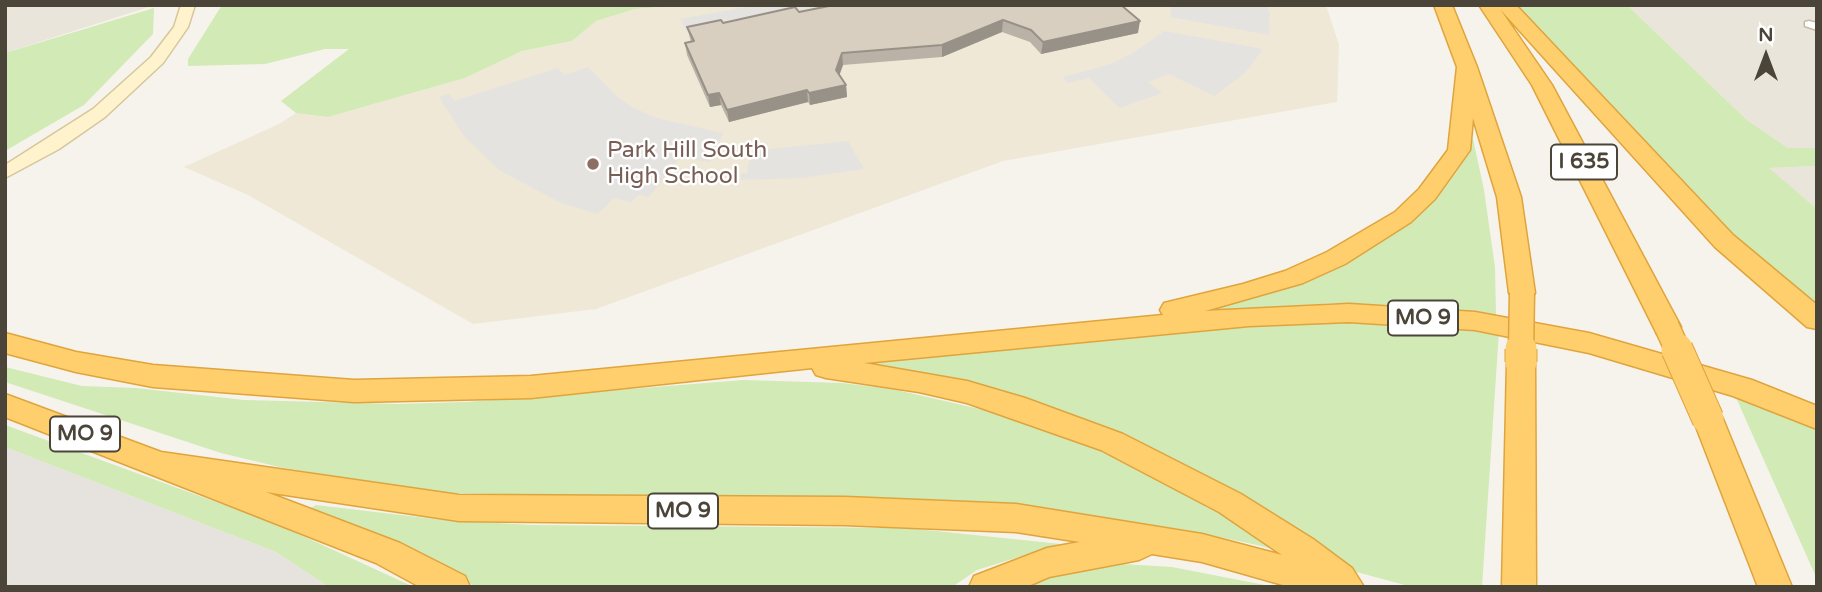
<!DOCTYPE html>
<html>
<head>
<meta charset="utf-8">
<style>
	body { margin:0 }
	#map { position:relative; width:1822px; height:592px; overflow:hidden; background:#f6f3ec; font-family:"Varela Round",sans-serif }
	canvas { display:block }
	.frame { position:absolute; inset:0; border:7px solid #4b4439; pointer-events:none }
	.north { position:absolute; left:1731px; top:21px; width:70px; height:70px; -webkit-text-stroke:5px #fff; paint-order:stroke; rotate:0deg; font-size:19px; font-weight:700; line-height:28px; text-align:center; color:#4b4439 }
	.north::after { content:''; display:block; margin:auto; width:24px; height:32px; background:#4b4439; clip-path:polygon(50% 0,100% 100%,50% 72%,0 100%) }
</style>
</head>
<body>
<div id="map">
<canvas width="1822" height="592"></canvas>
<div class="frame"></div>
<div class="north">N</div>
</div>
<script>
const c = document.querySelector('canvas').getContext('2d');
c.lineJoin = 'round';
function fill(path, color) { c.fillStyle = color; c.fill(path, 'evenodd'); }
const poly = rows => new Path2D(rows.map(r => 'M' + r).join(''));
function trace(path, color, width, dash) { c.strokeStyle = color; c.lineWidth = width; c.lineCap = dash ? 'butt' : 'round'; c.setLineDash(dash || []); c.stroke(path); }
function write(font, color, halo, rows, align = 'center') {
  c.font = font + ' "Varela Round",sans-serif'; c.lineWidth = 5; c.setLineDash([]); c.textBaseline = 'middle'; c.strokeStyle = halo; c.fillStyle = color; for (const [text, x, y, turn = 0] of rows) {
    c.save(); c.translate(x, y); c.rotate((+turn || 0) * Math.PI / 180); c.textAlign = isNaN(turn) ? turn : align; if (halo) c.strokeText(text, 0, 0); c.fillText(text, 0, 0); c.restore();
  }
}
const residential = poly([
	[5,5,155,5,5,53],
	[1627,5,1817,5,1817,148,1788,148,1747,120],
	[1817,166,1817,209,1768,168]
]);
const industrial = poly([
	[5,447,276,552,329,587,5,587]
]);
const education = poly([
	[683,5,1326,5,1339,45,1337,102,1003,161,596,309,473,324,248,195,184,167,279,124,296,113,328,117,465,78,522,51,572,41,596,21,635,9]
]);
const green = poly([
	[222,5,683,5,635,9,596,21,572,41,522,51,465,78,328,117,296,113,281,101,349,49,325,49,265,64,188,66,188,59],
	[1515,5,1627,5,1747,120,1788,148,1817,148,1817,166,1769,168,1817,209,1817,316,1756,266],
	[154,8,153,34,84,105,5,151,5,53],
	[1468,138,1473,139,1484,190,1495,267,1496,316,1435,308,1334,303,1189,313,1345,263,1371,248,1418,212],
	[1317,320,1499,331,1482,587,1412,587,1257,545,1186,530,1070,514,452,493,374,483,279,467,221,453,5,382,5,367,82,386,136,388,244,400,397,404,467,402,743,380,842,383,892,389,993,412,1096,445,1176,483,1206,507,1224,515,1287,523,1204,475,851,365,851,360],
	[1733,391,1817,423,1817,579],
	[5,425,279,525,414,587,329,587,276,552,5,447],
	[316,505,443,520,532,525,907,528,1061,544,977,570,952,587,475,587,452,571,309,509],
	[1122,564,1172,567,1275,587,1008,587,1080,566]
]);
const parking = poly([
	[757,5,840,5,688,33,680,19],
	[1171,5,1267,5,1270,15,1269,35,1170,17],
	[1164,31,1263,49,1245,73,1214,96,1169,74,1148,82,1162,93,1120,108,1089,78,1068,83,1063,77,1111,64,1135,52],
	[588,67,614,94,630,106,656,118,723,133,710,162,679,158,649,197,638,195,631,202,614,198,598,214,561,203,499,170,465,137,439,97,449,94,454,101,558,68,564,75],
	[848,141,864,169,801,178,741,180,741,173,747,173,751,151]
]);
const street = poly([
	[1809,21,1817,23,1817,30,1805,26,1805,22,1809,21]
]);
const secondary = poly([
	[181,5,195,5,188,27,163,63,105,117,59,149,5,178,5,165,93,109,151,57,174,27,181,5]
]);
const highway = poly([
	[1434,5,1452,5,1477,67,1521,197,1535,293,1531,299,1522,302,1513,299,1509,293,1497,197,1473,118,1470,150,1435,199,1411,222,1345,264,1303,283,1205,311,1349,304,1475,312,1589,333,1752,380,1817,406,1817,429,1733,396,1589,353,1475,330,1349,322,1249,326,864,363,967,381,1025,398,1123,434,1241,494,1313,539,1352,568,1364,587,1290,587,1202,562,1152,554,1139,560,1049,577,1026,587,969,587,974,576,1047,548,1080,542,1016,532,845,525,459,521,266,492,400,543,465,576,470,587,420,587,376,563,5,417,5,394,161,452,459,495,845,497,1016,504,1202,534,1282,555,1219,512,1101,450,967,403,919,392,826,378,816,375,812,368,531,398,354,402,153,387,76,372,5,353,5,333,76,352,153,365,354,380,531,376,1163,315,1160,310,1164,303,1243,284,1285,271,1327,252,1395,212,1419,189,1448,150,1457,67,1434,5],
	[1479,5,1516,5,1733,235,1817,305,1817,329,1807,327,1715,247,1500,9,1552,85,1681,327,1677,334,1667,337,1657,334,1532,85,1479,5],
	[1521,352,1531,355,1535,362,1536,587,1502,587,1507,362,1511,355,1521,352],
	[1708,408,1719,411,1723,419,1792,587,1758,587,1693,419,1697,411,1708,408]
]);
const highwayBridgeFar1 = poly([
	[1667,327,1678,351],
	[1521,351,1522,293]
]);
const highwayBridge = poly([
	[1677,349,1708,419],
	[1521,362,1521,349]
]);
const wall = poly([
	[1121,5,1138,33,1041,54,1030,42,1002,32,942,57,843,65,839,75,846,85,847,97,810,105,808,102,729,122,721,105,710,107,687,55,685,43,691,42,687,27,723,23,799,12]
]);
const shadedWall = poly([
	[1003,20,1002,32,942,57,942,45],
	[1140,21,1138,33,1041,54,1043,42],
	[842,53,843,65,837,82,836,70],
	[846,85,847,97,810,105,809,93],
	[807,90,808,102,729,122,727,110],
	[719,93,721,105,710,107,708,95]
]);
const building = poly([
	[834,5,1121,5,1140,21,1043,42,1031,30,1003,20,942,45,842,53,836,70,846,85,809,93,807,90,727,110,719,93,708,95,685,43,694,41,687,27,721,20,723,23,795,7,799,12,834,5]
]);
const markers = [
	[593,164,7,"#8d6e63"]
];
const shields = [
	[1584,162,66],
	[1423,318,70],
	[85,434,70],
	[683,511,70]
];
const shieldNames = [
	["I 635",1584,162],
	["MO 9",1423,318],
	["MO 9",85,434],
	["MO 9",683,511]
];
const educationNames = [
	["Park Hill South",607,151],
	["High School",607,177]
];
fill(residential, '#eae5da');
fill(industrial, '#e6e2dd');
fill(education, '#efe8d6');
fill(green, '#d2eab5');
fill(parking, '#e5e3e0');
trace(street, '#c2bbae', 3);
trace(secondary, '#d6c79b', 3);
trace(highway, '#e0a43c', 3);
fill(street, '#fff');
fill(secondary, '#fff3cd');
fill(highway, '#ffcf6e');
trace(highwayBridgeFar1, '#e0a43c', 27, []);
trace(highwayBridge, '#e0a43c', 33, []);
trace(highwayBridgeFar1, '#ffcf6e', 24);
trace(highwayBridge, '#ffcf6e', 31);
fill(wall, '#bab2a6');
fill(shadedWall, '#979187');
fill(building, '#d8cfc1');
trace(building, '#979187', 2);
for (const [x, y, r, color] of markers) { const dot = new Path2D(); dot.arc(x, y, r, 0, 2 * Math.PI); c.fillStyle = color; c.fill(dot); trace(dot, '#fff', 2.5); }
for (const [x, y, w] of shields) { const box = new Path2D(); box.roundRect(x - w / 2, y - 17.5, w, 35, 5); c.fillStyle = '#fff'; c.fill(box); trace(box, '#4b4439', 2); }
write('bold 21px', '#4b4439', null, shieldNames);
write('23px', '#785e54', '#fff', educationNames, 'left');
</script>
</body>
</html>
